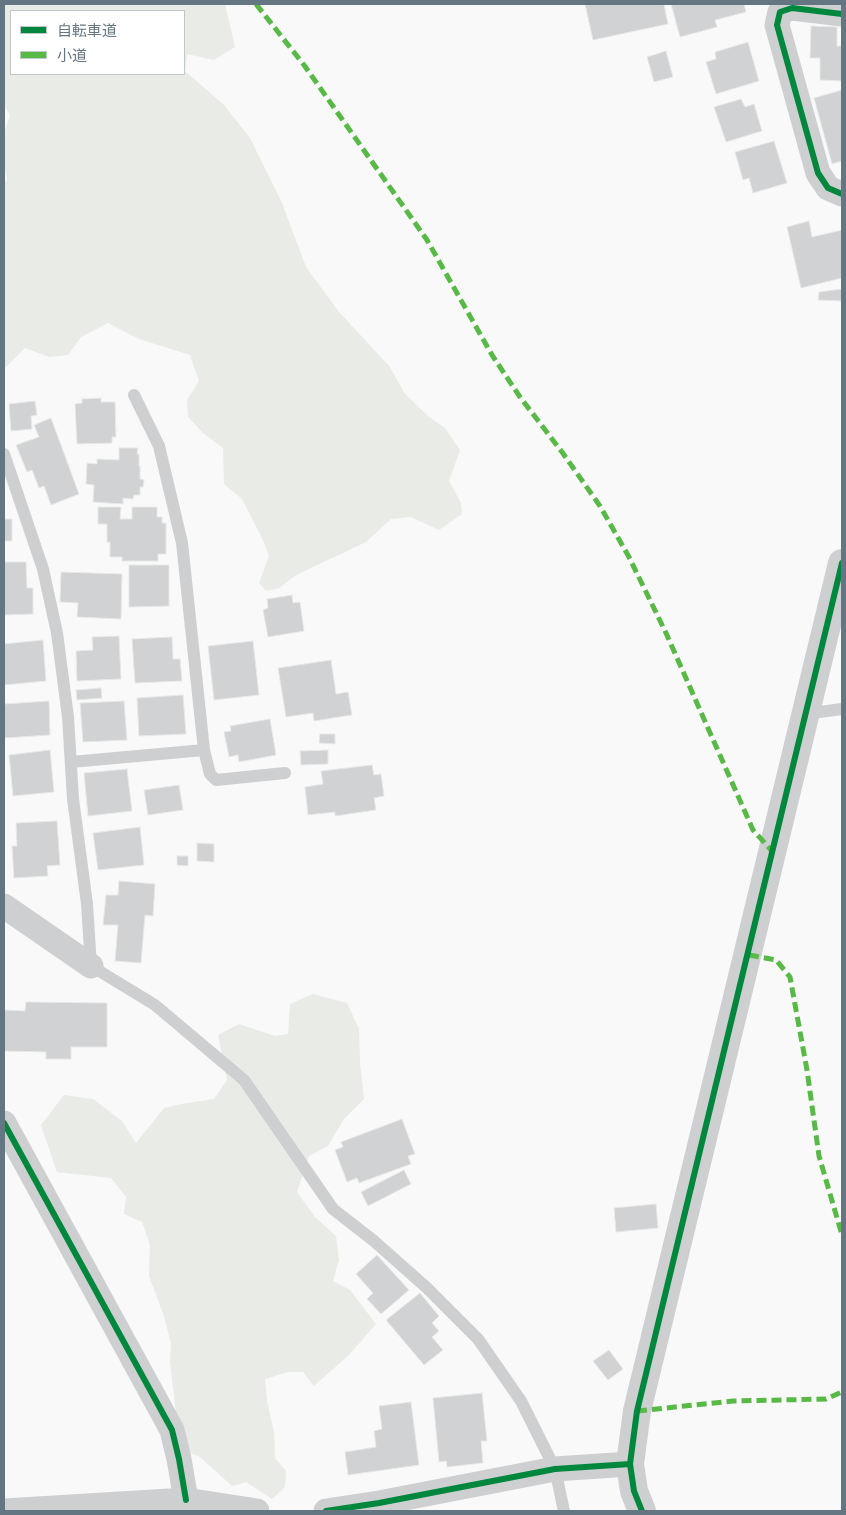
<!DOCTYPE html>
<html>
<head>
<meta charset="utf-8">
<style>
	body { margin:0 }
	#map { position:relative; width:846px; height:1515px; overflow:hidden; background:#f9f9f9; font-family:Lato,"Noto Sans JP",sans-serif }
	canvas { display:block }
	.frame { position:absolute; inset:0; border:5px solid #657683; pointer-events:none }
	.legend { position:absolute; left:10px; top:10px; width:175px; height:65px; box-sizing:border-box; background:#fff; border:1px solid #c1c8cd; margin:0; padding:6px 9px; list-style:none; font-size:15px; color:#657683 }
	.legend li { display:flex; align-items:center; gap:10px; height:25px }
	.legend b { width:25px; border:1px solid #c1c8cd }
</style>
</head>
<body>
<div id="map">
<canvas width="846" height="1515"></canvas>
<div class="frame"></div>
<ul class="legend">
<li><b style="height:6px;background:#00873e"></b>自転車道</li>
<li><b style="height:6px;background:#58b947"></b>小道</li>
</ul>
</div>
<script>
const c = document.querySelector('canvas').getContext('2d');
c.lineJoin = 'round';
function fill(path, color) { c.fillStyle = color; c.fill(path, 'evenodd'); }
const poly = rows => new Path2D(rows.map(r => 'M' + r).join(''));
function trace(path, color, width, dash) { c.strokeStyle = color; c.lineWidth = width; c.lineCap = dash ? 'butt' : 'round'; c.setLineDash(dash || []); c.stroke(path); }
const green = poly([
	[4,4,225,4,235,47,214,60,187,54,185,71,224,105,250,138,282,203,306,267,339,312,390,367,405,394,429,417,445,428,460,450,449,481,461,503,462,514,439,530,411,517,391,519,366,542,296,575,279,588,266,591,259,583,269,556,263,540,242,499,224,484,223,448,203,433,188,417,187,400,199,381,190,355,139,339,108,323,81,337,68,355,49,357,25,348,4,369,4,184,7,179,4,166,4,133,10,115,4,105],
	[11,11,184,11,184,74,11,74],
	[313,994,347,1003,359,1029,360,1063,364,1099,344,1119,328,1146,309,1156,297,1192,315,1217,336,1236,339,1260,333,1281,350,1290,376,1324,349,1355,314,1386,303,1372,288,1372,265,1379,267,1401,274,1432,275,1458,286,1471,285,1487,272,1499,246,1482,232,1486,200,1457,186,1451,178,1427,175,1405,170,1362,171,1344,164,1316,149,1276,150,1245,142,1222,124,1214,126,1197,111,1178,57,1172,41,1125,64,1095,93,1099,122,1121,136,1143,164,1108,181,1104,214,1099,227,1080,218,1035,239,1024,275,1036,288,1034,290,1004]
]);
const building = poly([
	[585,4,664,4,668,24,593,40,585,4],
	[671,4,744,4,746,12,715,20,717,27,680,37,671,4],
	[811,26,837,27,837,46,842,46,842,81,820,80,820,58,810,58,811,26],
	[748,42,759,81,716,94,706,62,716,59,715,52,748,42],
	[666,51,673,77,654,82,647,57,666,51],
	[842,90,842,161,832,164,814,98,842,90],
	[741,99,745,107,754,104,762,131,726,142,714,107,741,99],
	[774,141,787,183,753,193,749,178,743,180,735,152,774,141],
	[809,221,812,237,842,230,842,278,801,288,787,227,809,221],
	[842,289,842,301,818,300,819,292,842,289],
	[101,398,101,402,115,402,116,437,112,437,112,443,77,444,75,404,82,403,82,399,101,398],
	[35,401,37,415,31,416,32,429,11,431,9,404,35,401],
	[51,418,79,494,51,505,44,486,39,488,32,470,27,472,16,445,39,437,34,425,51,418],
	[119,448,138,448,137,454,139,454,139,466,140,466,140,479,144,480,143,487,140,487,140,495,134,495,133,499,123,498,123,504,93,502,94,485,86,484,87,463,97,464,97,459,119,460,119,448],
	[98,507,121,507,120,519,132,519,132,507,157,507,157,517,162,517,162,523,166,523,166,554,158,554,158,561,122,561,122,557,110,557,110,542,107,542,107,524,98,524,98,507],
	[4,519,12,519,12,541,4,541,4,519],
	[4,562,26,562,27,588,33,588,33,614,4,615,4,562],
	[129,565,169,565,169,606,129,607,129,565],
	[61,572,122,574,121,619,77,617,78,603,60,602,61,572],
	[292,595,293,603,300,602,304,631,268,637,263,610,268,608,267,599,292,595],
	[119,636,121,679,77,681,76,651,93,650,92,637,119,636],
	[172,637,173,659,180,659,182,681,135,683,132,639,172,637],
	[43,640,46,681,4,685,4,644,43,640],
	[253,641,259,695,214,700,208,646,253,641],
	[331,660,336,694,348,692,352,715,314,721,313,713,286,717,278,668,331,660],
	[101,688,102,698,77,700,76,690,101,688],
	[183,695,186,734,139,736,137,698,183,695],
	[49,701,50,735,4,738,4,704,49,701],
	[124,701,127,740,83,742,80,703,124,701],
	[270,719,276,755,239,762,238,755,229,757,224,732,231,731,230,726,270,719],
	[320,734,335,734,335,744,319,743,320,734],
	[50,750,54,792,13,796,9,755,50,750],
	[328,750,328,764,301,765,300,751,328,750],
	[372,765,374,775,381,774,384,796,374,798,376,810,335,816,335,812,308,815,305,787,323,784,321,771,372,765],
	[127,769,132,811,88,816,84,773,127,769],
	[179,785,183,810,148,815,144,790,179,785],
	[57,821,60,865,47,866,48,876,14,878,12,846,17,846,16,823,57,821],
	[140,827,144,865,98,870,93,833,140,827],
	[197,843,214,844,214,862,197,861,197,843],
	[177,856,188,856,188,866,177,865,177,856],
	[119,881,155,884,153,916,145,915,141,963,115,961,118,925,103,925,106,895,118,895,119,881],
	[26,1002,107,1003,107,1047,71,1047,71,1059,46,1059,46,1052,4,1051,4,1010,25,1011,26,1002],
	[402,1119,415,1154,408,1156,411,1164,359,1183,357,1178,347,1182,335,1150,343,1147,341,1142,402,1119],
	[404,1170,411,1184,368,1206,361,1192,404,1170],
	[656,1204,658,1228,616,1232,614,1208,656,1204],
	[377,1255,409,1290,381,1314,367,1299,373,1293,356,1274,377,1255],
	[420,1293,439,1316,432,1323,439,1331,432,1337,443,1350,424,1365,386,1320,420,1293],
	[609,1350,623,1369,608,1380,593,1361,609,1350],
	[482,1393,487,1441,481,1441,483,1463,447,1467,446,1461,439,1462,433,1398,482,1393],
	[411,1402,419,1465,348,1475,345,1452,376,1447,374,1431,382,1429,379,1406,411,1402]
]);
const service = poly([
	[134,395,159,446,182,543,204,750,210,774,216,780,285,773],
	[4,454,43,569,57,633,68,717,73,799,87,904,91,966,155,1005,244,1080,333,1209,374,1241,427,1288,478,1339,521,1401,555,1469,564,1511],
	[805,714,842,709],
	[71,762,204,750]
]);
const minor = poly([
	[842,14,792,8,780,12,777,25,818,173,828,188,842,194],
	[4,906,91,966],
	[4,1123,172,1430,179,1459,186,1500],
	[4,1511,186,1500,257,1511],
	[326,1511,379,1503,555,1469,630,1464]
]);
const tertiary = poly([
	[642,1511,634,1491,630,1464,637,1411,842,563]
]);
const quiet = poly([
	[256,4,304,65,427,240,492,355,520,397,562,452,600,506,629,557,666,633,753,830,772,851],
	[749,955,776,960,790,977,807,1070,819,1156,842,1235],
	[637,1411,733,1401,826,1399,842,1392]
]);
const cycleway = poly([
	[842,14,792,8,780,12,777,25,818,173,828,188,842,194],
	[4,1123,172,1430,179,1459,186,1500],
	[326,1511,379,1503,555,1469,630,1464],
	[642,1511,634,1491,630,1464,637,1411,842,563]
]);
fill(green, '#e8ebe6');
fill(building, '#d0d2d3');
trace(building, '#e8e8e8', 1);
trace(service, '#cecfd0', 12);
trace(minor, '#cecfd0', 25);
trace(tertiary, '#cecfd0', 28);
trace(quiet, '#58b947', 5, [10, 5]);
trace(cycleway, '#00873e', 6);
</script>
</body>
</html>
